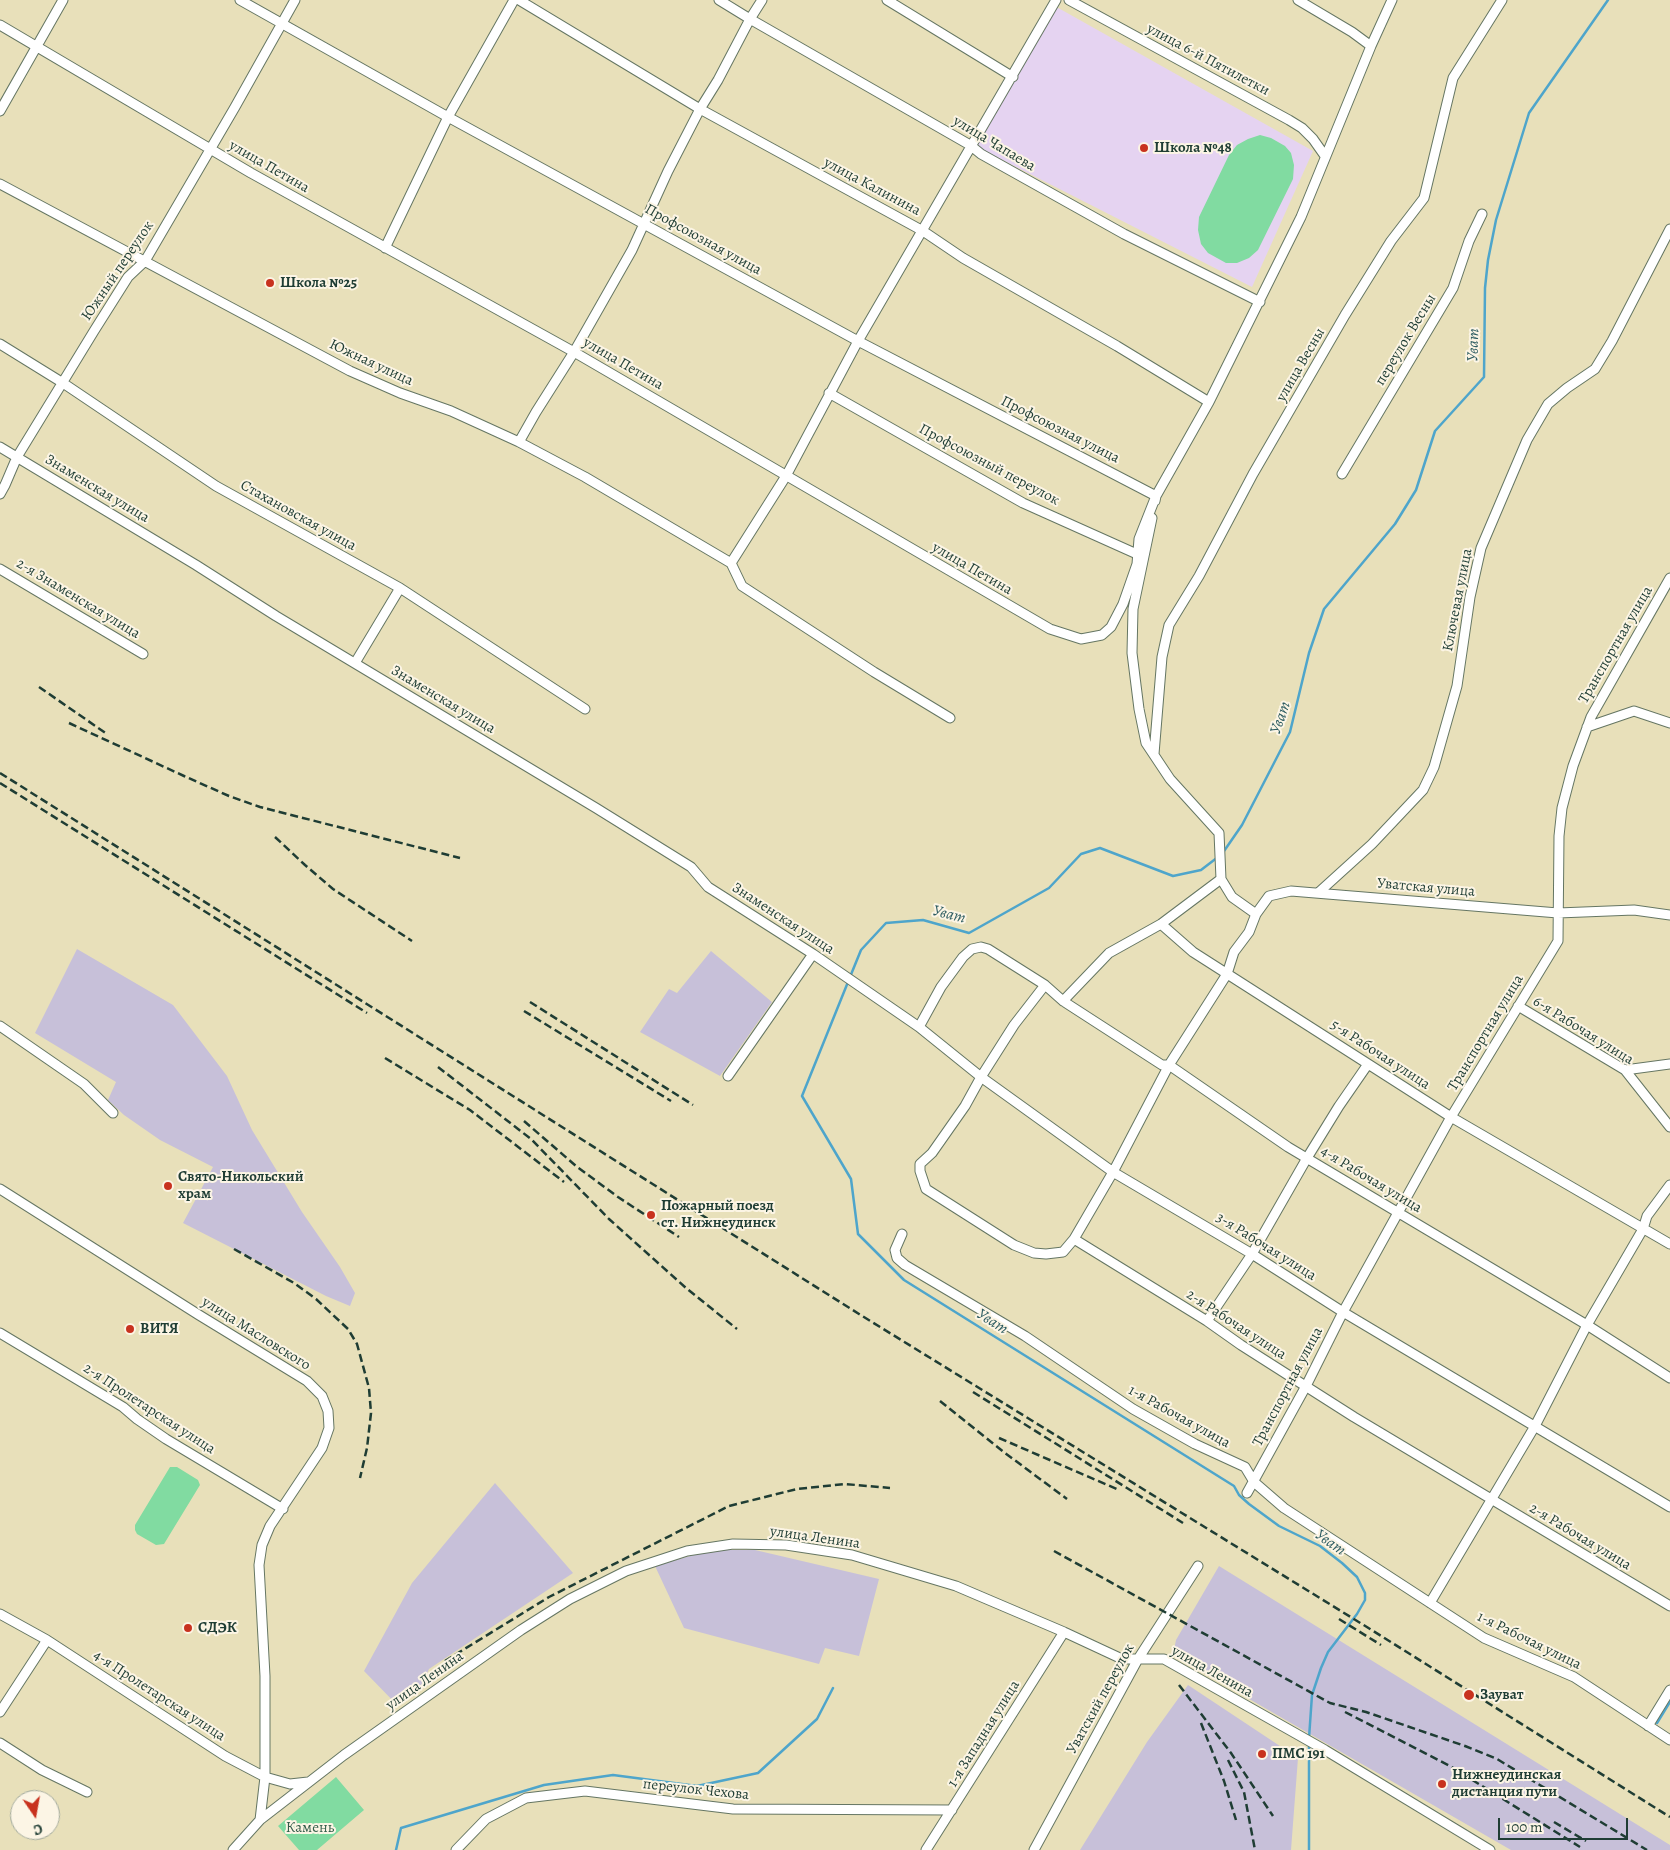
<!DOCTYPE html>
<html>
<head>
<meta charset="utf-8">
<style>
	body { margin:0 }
	#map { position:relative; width:1670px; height:1850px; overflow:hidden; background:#e8e0ba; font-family:Alegreya,serif }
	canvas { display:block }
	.north { position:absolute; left:10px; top:1790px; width:50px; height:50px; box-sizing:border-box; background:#fcf5e5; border:1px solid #a4ab9e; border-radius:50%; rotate:168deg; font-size:14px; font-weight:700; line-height:20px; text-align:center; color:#1f3d34 }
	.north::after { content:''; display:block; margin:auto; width:18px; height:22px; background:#c8321e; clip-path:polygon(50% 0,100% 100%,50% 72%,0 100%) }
	.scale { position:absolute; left:1498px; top:1818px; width:130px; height:22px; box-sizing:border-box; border:2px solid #1f3d34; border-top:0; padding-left:6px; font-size:15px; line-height:18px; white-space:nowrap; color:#1f3d34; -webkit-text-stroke:4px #fcf5e5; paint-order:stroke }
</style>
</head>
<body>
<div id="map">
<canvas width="1670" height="1850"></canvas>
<div class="north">С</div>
<div class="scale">100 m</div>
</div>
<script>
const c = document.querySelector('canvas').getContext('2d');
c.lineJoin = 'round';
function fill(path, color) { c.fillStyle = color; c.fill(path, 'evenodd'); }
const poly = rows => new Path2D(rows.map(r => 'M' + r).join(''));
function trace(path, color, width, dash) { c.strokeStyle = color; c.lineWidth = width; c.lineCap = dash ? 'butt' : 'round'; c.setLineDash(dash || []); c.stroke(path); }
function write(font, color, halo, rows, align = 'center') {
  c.font = font + ' Alegreya,serif'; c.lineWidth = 4; c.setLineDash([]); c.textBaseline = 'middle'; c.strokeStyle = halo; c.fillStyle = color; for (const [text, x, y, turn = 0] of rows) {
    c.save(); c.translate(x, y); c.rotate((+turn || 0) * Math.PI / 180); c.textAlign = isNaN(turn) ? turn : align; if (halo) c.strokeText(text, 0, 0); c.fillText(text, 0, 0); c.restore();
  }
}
const built = poly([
	[1053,5,1313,151,1252,287,973,145]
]);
const industrial = poly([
	[77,949,173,1005,227,1076,252,1130,302,1212,340,1267,355,1293,350,1306,326,1296,183,1223,213,1167,160,1140,124,1115,108,1100,116,1082,35,1033],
	[711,951,772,1002,720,1076,640,1032,669,989,677,993],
	[495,1483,573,1573,429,1669,421,1686,398,1706,364,1671,412,1583],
	[711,1550,755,1550,879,1579,859,1656,825,1648,819,1664,684,1628,655,1566],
	[1219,1566,1670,1845,1670,1850,1511,1850,1173,1655,1176,1640],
	[1188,1685,1298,1758,1291,1850,1080,1850,1147,1742]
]);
const green = poly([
	[1260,135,1271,138,1285,146,1291,153,1294,165,1293,179,1258,250,1249,258,1237,263,1226,263,1208,253,1201,244,1198,230,1199,217,1229,155,1237,145,1248,139],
	[170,1467,177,1467,198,1480,200,1485,164,1544,156,1545,137,1534,135,1530,135,1525],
	[336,1777,364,1810,317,1850,299,1850,278,1826]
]);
const stream = poly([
	[1222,854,1242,825,1290,732,1309,653,1324,609,1395,524,1416,490,1435,431,1484,377,1485,288,1488,260,1496,220,1529,113,1608,0],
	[850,977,861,950,886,923,923,920,969,933,1049,888,1081,854,1100,848,1173,876,1201,870,1218,857],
	[848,982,802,1096,851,1179,858,1234,904,1280,1234,1486,1239,1495,1249,1504,1279,1526,1320,1546,1342,1563,1357,1577,1365,1593,1365,1600,1357,1614,1328,1652,1321,1668,1312,1695,1309,1738],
	[1657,1723,1670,1702],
	[396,1850,401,1828,544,1785,613,1775,697,1786,758,1773,817,1719,833,1688],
	[1309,1850,1309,1743]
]);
const street = poly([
	[240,0,448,117,858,341,1156,496],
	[519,0,700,109,923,231,963,258,1117,346,1209,402],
	[719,0,750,19,970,145,981,154,1124,234,1260,302],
	[887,0,1013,77],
	[1069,0,1289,120,1302,128,1313,139,1325,156],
	[1298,0,1352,32,1371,46],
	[0,25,251,173,574,352,1050,629,1081,639,1102,635,1111,627,1123,604,1137,564,1139,539,1156,496],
	[0,111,63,0],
	[0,184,350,371,400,393,451,411,519,442,585,477,731,563],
	[385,248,448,117,514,0],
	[0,344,63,383,216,486,400,588,585,709],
	[829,393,1023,503,1139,555],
	[519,442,536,412,574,352,632,250,668,171,700,109,718,80,750,19,762,0],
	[0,447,196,565,276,616,596,808,691,867,708,887,813,954,919,1027,981,1077,1113,1172,1252,1254,1343,1312,1670,1507],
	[1342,474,1453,288,1469,241,1482,214],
	[0,494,5,485,17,457,94,331,128,277,145,261,235,107,295,0],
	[1155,501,1156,496,1209,402,1301,217,1371,46,1392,0],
	[1152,518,1133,609,1132,653,1139,709,1146,743,1170,779,1219,833,1221,879,1232,897,1256,914],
	[731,563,786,476,858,341,1056,0],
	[731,563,742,586,874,672,950,718],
	[0,569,143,654],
	[355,663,400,588],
	[1587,727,1634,711,1670,723],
	[1154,754,1162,657,1169,625,1199,576,1253,474,1345,315,1391,241,1424,198,1453,78,1502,0],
	[1318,893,1372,844,1423,790,1434,767,1457,686,1470,597,1481,548,1527,440,1548,404,1567,388,1595,369,1612,341,1670,229],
	[1161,924,1193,952,1451,1117,1670,1244],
	[1045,985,1014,1025,981,1077,965,1106,932,1153,920,1164,920,1171,926,1189,1014,1245,1034,1253,1046,1254,1063,1252,1074,1239,1207,1321,1241,1345,1354,1417,1670,1606],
	[1063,1001,1109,953,1161,924,1221,879],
	[1518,1006,1625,1070,1670,1127],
	[0,1026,84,1084,113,1113],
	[919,1027,941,987,963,957,972,949,981,947,988,949,1045,985,1063,1001,1162,1065,1169,1065,1288,1147,1587,1325,1670,1378],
	[1625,1070,1670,1064],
	[728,1076,813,954],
	[0,1189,199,1315,307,1381,322,1396,328,1411,329,1428,322,1448,270,1526,262,1545,259,1565,265,1676,265,1777,260,1820],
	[902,1234,895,1250,897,1258,905,1265,1025,1336,1133,1409,1195,1444,1245,1467,1254,1482,1284,1508,1484,1638,1574,1677,1670,1740],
	[1074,1239,1113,1172,1169,1065,1227,974,1234,952,1249,932,1256,914,1269,896,1291,891,1558,913,1634,910,1670,915],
	[1207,1321,1252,1254,1307,1158,1339,1106,1368,1064],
	[0,1333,123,1407,137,1419,166,1439,283,1509],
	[1247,1493,1306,1386,1343,1312,1451,1117,1558,941,1559,836,1562,808,1573,766,1591,717,1670,578],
	[1430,1603,1535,1426,1587,1325,1643,1229,1647,1216,1670,1185],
	[0,1614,47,1640,225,1756,265,1777,290,1784,308,1782],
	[0,1712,47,1640],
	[1648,1726,1670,1690],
	[0,1743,42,1770,87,1792],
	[233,1850,260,1820,344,1755,521,1630,570,1599,626,1571,687,1551,733,1544,786,1545,852,1555,956,1586,1064,1632,1122,1659,1164,1659,1325,1750,1490,1850],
	[456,1850,486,1819,526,1798,585,1791,733,1809,952,1810],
	[926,1850,1064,1632],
	[1034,1850,1138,1659,1198,1566]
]);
const rail = poly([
	[39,687,107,734],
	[69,723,184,776,229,796,260,807,460,858],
	[0,773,859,1314,1362,1624,1670,1817],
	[0,783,367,1013],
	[275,837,305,865,333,889,412,941],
	[530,1002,693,1105],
	[524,1011,671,1101],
	[385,1058,470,1110,564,1182],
	[438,1067,531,1139,609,1219,686,1288,737,1329],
	[524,1121,576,1166,618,1197,679,1237],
	[234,1249,294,1283,316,1299,348,1329,357,1344,369,1388,371,1413,367,1448,360,1478],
	[973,1392,1183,1523],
	[940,1401,1005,1453,1067,1499],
	[999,1438,1119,1490],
	[1054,1551,1330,1703,1366,1712,1465,1746,1497,1759,1647,1850],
	[1339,1619,1381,1645],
	[445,1661,549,1597,729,1506,797,1489,845,1484,890,1488],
	[1179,1685,1231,1753,1273,1816],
	[1345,1712,1450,1766,1580,1847],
	[1201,1723,1224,1781,1236,1820],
	[1228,1760,1244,1792,1255,1850],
	[1554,1822,1586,1841]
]);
const markers = [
	[1144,148,5,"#c8321e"],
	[270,283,5,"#c8321e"],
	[168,1186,5,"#c8321e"],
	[651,1215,5,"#c8321e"],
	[130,1329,5,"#c8321e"],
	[188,1628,5,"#c8321e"],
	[1469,1695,6,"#c8321e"],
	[1262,1754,5,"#c8321e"],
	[1442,1784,5,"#c8321e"]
];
const streetNames = [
	["улица 6-й Пятилетки",1208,60,28],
	["улица Чапаева",994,144,31],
	["улица Петина",269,167,30],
	["улица Калинина",872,187,28],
	["Профсоюзная улица",703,240,29],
	["Южный переулок",118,271,-56],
	["переулок Весны",1406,340,-59],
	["Южная улица",371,363,25],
	["улица Петина",623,364,30],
	["улица Весны",1301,365,-60],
	["Профсоюзная улица",1060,430,27],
	["Профсоюзный переулок",989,465,28],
	["Знаменская улица",97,489,31],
	["Стахановская улица",298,516,29],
	["улица Петина",972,569,30],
	["2-я Знаменская улица",78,599,31],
	["Ключевая улица",1458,600,-79],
	["Транспортная улица",1616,645,-60],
	["Знаменская улица",443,700,31],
	["Уватская улица",1426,888,5],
	["Знаменская улица",783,919,33],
	["6-я Рабочая улица",1583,1031,32],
	["Транспортная улица",1486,1033,-59],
	["5-я Рабочая улица",1380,1055,33],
	["4-я Рабочая улица",1371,1180,31],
	["3-я Рабочая улица",1266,1247,32],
	["2-я Рабочая улица",1236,1325,33],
	["улица Масловского",256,1334,32],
	["Транспортная улица",1288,1387,-62],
	["2-я Пролетарская улица",149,1409,33],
	["1-я Рабочая улица",1179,1417,29],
	["2-я Рабочая улица",1580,1537,31],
	["улица Ленина",815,1538,8],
	["1-я Рабочая улица",1529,1641,26],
	["улица Ленина",1212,1672,29],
	["улица Ленина",425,1681,-35],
	["4-я Пролетарская улица",159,1696,33],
	["Уватский переулок",1101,1699,-61],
	["1-я Западная улица",984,1734,-58],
	["переулок Чехова",696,1790,6]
];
const poiNames = [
	["Школа №48",1154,148],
	["Школа №25",280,283],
	["Свято-Никольский",178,1177],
	["храм",178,1194],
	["Пожарный поезд",661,1206],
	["ст. Нижнеудинск",661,1223],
	["ВИТЯ",140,1329],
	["СДЭК",198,1628],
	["Зауват",1480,1695],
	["ПМС 191",1272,1754],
	["Нижнеудинская",1452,1775],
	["дистанция пути",1452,1792]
];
const parkNames = [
	["Камень",310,1828]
];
const waterNames = [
	["Уват",1474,345,-88],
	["Уват",1281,718,-71],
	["Уват",949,915,14],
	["Уват",992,1322,32],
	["Уват",1330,1543,35]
];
fill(built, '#e5d3f1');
fill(industrial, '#c7c0d9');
fill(green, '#81dba1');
trace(stream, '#4ea5cb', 2.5);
trace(street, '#657663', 11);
trace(street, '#fff', 9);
trace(rail, '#1f3d34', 2.5, [8, 4]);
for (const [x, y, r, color] of markers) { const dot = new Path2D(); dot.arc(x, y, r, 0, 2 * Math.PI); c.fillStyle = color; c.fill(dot); trace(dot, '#fcf5e5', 2); }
write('15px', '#1f3d34', '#fcf5e5', streetNames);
write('bold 15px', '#1f3d34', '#fcf5e5', poiNames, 'left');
write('15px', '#335d4a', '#fcf5e5', parkNames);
write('italic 16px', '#2d5c61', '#fcf5e5', waterNames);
</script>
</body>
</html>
